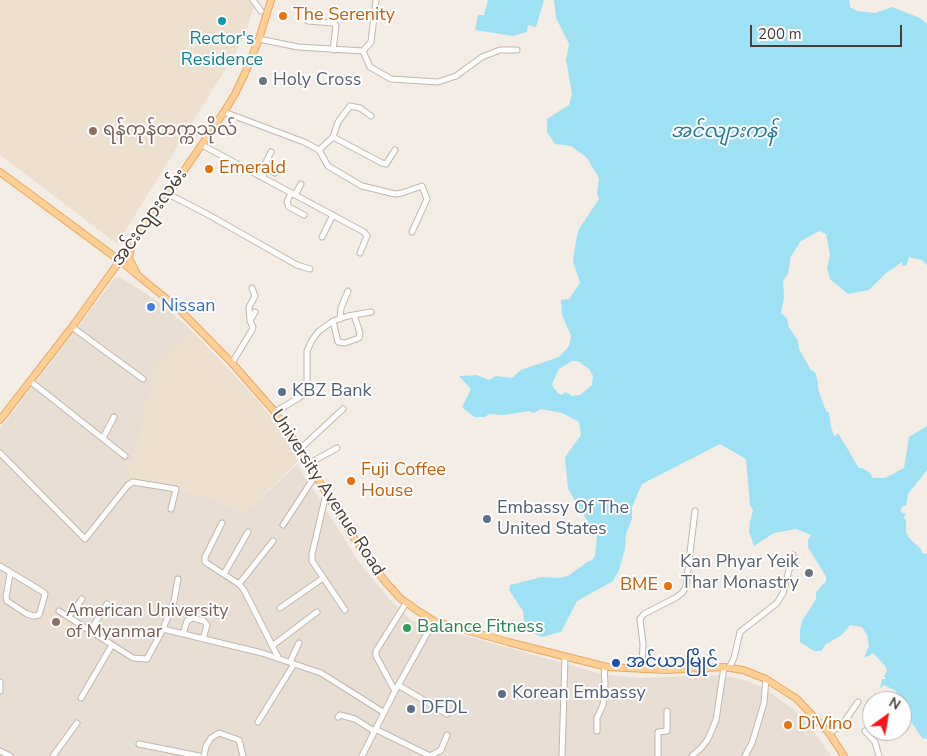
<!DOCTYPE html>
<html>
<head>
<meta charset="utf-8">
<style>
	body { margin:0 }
	#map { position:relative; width:927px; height:756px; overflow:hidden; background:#f4ede6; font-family:"Nunito Sans",sans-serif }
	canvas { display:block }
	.north { position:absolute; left:862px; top:691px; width:50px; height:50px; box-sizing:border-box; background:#fff; border:1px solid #b5b1ae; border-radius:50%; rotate:32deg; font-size:14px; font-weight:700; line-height:20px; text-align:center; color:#473d35 }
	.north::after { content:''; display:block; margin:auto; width:18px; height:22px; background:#ff1219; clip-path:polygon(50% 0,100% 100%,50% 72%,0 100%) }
	.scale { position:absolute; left:750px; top:25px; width:152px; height:22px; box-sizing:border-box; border:2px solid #473d35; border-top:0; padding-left:6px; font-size:15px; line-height:18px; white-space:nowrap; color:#473d35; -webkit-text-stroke:4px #fff; paint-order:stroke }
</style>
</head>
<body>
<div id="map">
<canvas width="927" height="756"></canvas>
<div class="north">N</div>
<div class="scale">200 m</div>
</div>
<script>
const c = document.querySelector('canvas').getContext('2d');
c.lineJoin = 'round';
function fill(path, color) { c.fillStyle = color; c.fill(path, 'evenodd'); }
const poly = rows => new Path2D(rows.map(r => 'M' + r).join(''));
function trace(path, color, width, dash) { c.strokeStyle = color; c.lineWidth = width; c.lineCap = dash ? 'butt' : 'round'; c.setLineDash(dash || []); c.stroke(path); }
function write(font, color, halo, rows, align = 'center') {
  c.font = font + ' "Nunito Sans","Noto Sans Myanmar",sans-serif'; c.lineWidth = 4; c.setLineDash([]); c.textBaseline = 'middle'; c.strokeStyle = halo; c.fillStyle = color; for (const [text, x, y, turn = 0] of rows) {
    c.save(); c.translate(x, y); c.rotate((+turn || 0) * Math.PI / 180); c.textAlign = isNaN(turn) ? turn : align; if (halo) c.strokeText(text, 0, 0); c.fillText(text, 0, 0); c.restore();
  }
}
const residential = poly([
	[120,277,159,302,192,331,161,365,129,474,209,498,245,513,297,464,361,565,392,602,412,621,602,674,638,678,719,675,741,679,764,688,793,709,811,728,831,756,0,756,0,429,115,278]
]);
const education = poly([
	[0,0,256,0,245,36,235,54,117,244,0,155],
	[192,331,245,386,274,420,298,461,245,513,209,498,162,484,130,477,131,475,129,474,137,445,155,364,189,332,190,333],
	[49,605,75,624,69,636,47,624,45,627,41,624,43,620,41,619]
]);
const water = poly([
	[488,0,544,0,536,27,528,25,527,32,513,36,475,30,478,15,484,15],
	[554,0,849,0,850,7,857,11,875,13,892,7,920,18,927,24,927,265,922,260,909,257,906,266,903,266,902,262,885,274,869,290,848,294,830,279,827,268,830,255,826,234,819,231,801,241,791,256,788,274,783,280,784,298,781,313,787,318,789,327,798,341,799,349,811,370,815,372,818,382,818,389,826,411,829,413,831,427,834,435,836,436,838,433,859,468,862,468,869,472,873,478,885,478,904,468,909,437,927,426,927,470,908,494,906,506,903,506,900,511,907,515,904,516,906,522,906,532,909,538,921,549,922,553,927,554,927,739,922,738,905,712,902,707,902,701,899,701,896,691,884,685,880,688,882,679,886,679,884,676,887,671,886,667,875,655,872,653,869,656,864,657,869,646,867,635,862,627,850,625,842,635,826,644,821,651,814,651,800,642,800,630,802,621,816,599,816,592,826,581,826,577,808,547,808,540,811,535,796,529,774,533,754,546,749,532,750,521,753,511,750,505,746,459,720,444,642,484,632,507,632,519,626,534,625,549,619,570,613,581,577,601,561,632,542,637,525,630,523,611,509,590,510,585,542,577,558,578,568,576,587,562,592,560,595,556,597,537,568,489,565,457,581,435,579,422,562,413,541,409,534,413,529,411,504,415,489,414,485,417,474,417,462,407,471,389,459,376,477,375,489,380,496,376,512,378,521,370,559,357,569,346,571,336,562,315,561,300,569,299,580,283,573,262,576,240,579,229,599,199,597,193,599,178,587,158,571,146,555,144,547,132,547,119,569,105,572,94,566,60,569,44,556,18],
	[572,361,578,361,589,369,593,376,592,385,580,395,572,396,566,392,561,395,558,393,553,387,552,384,559,369]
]);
const minor = poly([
	[253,0,261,11],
	[308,21,334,23,336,26,333,50],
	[259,39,298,47,363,51,371,42,376,0],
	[363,51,370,67,391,79,438,82,456,76,482,57,500,50,517,50],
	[224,112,304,142,319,150,333,137,382,163,386,164,395,150],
	[333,137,338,122,350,106,360,108,371,116],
	[202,145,364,232,367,236,360,253],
	[319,150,328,166,362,186,395,194,402,193,422,186,427,199,412,232],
	[259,176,271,152],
	[262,177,267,169,275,173],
	[291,193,287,202,289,207,304,215],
	[168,194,207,214,297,265,310,269],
	[295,195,301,184],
	[322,237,333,215],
	[340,319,341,308,348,291],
	[250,320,249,307,255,296,252,288],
	[333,321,338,342,345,343,359,338,360,333,354,315],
	[72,327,143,379],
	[232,363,252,330,253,327,250,321,255,312],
	[30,381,125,456],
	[275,412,305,394,307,389,307,351,312,340,319,331,333,321,348,316,371,312],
	[103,438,114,417],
	[300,449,343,409],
	[0,453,85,539,128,485,133,482,176,489,171,509],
	[308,464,337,448],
	[326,494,312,554,312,561,345,610],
	[222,523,205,557,205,562,239,584,244,590,278,657],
	[283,525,315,476],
	[0,566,43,592,45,594,44,598,39,615,34,616,27,614,7,601,6,597,10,574],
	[224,574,248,532],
	[239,584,273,541],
	[280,608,323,578],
	[59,611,133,658,147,659,163,629,174,601,178,579],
	[68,617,82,599],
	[163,629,262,653,321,673,383,712],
	[90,631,107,604],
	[183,634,187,621,192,618,204,621,207,625,203,639],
	[272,646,317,612],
	[290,662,299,643],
	[729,668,734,658,740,632,777,603,783,593,793,555],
	[642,669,643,644,640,619,644,614,677,597,683,592,686,586,695,511],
	[0,682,0,691],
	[398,685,447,714],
	[395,691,376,656,376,651,406,603],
	[81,698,112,645],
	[338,717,340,715,355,719,374,731],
	[258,722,294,664],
	[375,729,430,756,441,750,447,735],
	[597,731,597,718,603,705,605,684,604,666],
	[865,731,875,742,879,756],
	[829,733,842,725,858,702],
	[139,744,199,756],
	[0,751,10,756],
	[53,756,77,723],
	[204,756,206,746,211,738,219,733,239,740,243,756],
	[362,756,395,691,434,621],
	[562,756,565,657],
	[658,756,658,732,667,731,667,711],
	[692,756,701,748,708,739,716,720,724,667],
	[745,756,752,743,764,703,766,679]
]);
const major = poly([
	[0,172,119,260,179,309,232,363,275,412,300,449,347,528,383,579,400,598,418,611,434,621,508,642,607,667,666,670,724,667,743,670,766,679,797,699,829,733,844,756],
	[131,246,129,259,136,272],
	[0,420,72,327,168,194,224,112,235,94,245,73,259,39,271,0]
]);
const markers = [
	[283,16,5,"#e8710a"],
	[222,21,5,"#0f9aa8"],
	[263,81,5,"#6b7280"],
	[93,131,5,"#8d6e63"],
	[209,169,5,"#e8710a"],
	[151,307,5,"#3f7fe0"],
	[282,392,5,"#5c6f8a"],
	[351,481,5,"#e8710a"],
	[487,519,5,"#5c6f8a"],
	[809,573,5,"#6b7280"],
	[668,586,5,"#e8710a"],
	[56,622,5,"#8d6e63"],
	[407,628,5,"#2e9e5b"],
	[616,663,5,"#1a4fb4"],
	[502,694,5,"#5c6f8a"],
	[411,709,5,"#5c6f8a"],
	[788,725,5,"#e8710a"]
];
const foodNames = [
	["The Serenity",293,16],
	["Emerald",219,169],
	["Fuji Coffee",361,471],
	["House",361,492],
	["BME",658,586,"right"],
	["DiVino",798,725]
];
const cultureNames = [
	["Rector's",222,40],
	["Residence",222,61]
];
const worshipNames = [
	["Holy Cross",273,81],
	["Kan Phyar Yeik",799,563,"right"],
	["Thar Monastry",799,584,"right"]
];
const educationNames = [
	["ရန်ကုန်တက္ကသိုလ်",103,131],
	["American University",66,612],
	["of Myanmar",66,633]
];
const streetNames = [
	["အင်းလျားလမ်း",150,218,-54],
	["University Avenue Road",327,493,57]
];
const shopNames = [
	["Nissan",161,307]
];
const serviceNames = [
	["KBZ Bank",292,392],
	["Embassy Of The",497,509],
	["United States",497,530],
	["Korean Embassy",512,694],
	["DFDL",421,709]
];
const leisureNames = [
	["Balance Fitness",417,628]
];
const transitNames = [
	["အင်ယာမြိုင်",626,663]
];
const waterNames = [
	["အင်လျားကန်",724,132]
];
fill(residential, '#e8ded4');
fill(education, '#eee0cf');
fill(water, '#9fe1f4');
trace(minor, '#c3b6ab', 7);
trace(major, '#eba75e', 8);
trace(minor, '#fff', 5);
trace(major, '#ffce94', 6);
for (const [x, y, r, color] of markers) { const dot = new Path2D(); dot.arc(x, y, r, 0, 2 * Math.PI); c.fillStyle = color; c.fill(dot); trace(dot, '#fff', 2); }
write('18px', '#c56008', '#fff', foodNames, 'left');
write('18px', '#0d838f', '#fff', cultureNames);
write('18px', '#5b616d', '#fff', worshipNames, 'left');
write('18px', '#785e54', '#fff', educationNames, 'left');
write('18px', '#473d35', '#fff', streetNames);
write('18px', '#366cbe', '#fff', shopNames, 'left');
write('18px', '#4e5e75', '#fff', serviceNames, 'left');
write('18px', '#27864d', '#fff', leisureNames, 'left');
write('18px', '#164399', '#fff', transitNames, 'left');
write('italic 19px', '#237b98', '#fff', waterNames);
</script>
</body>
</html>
